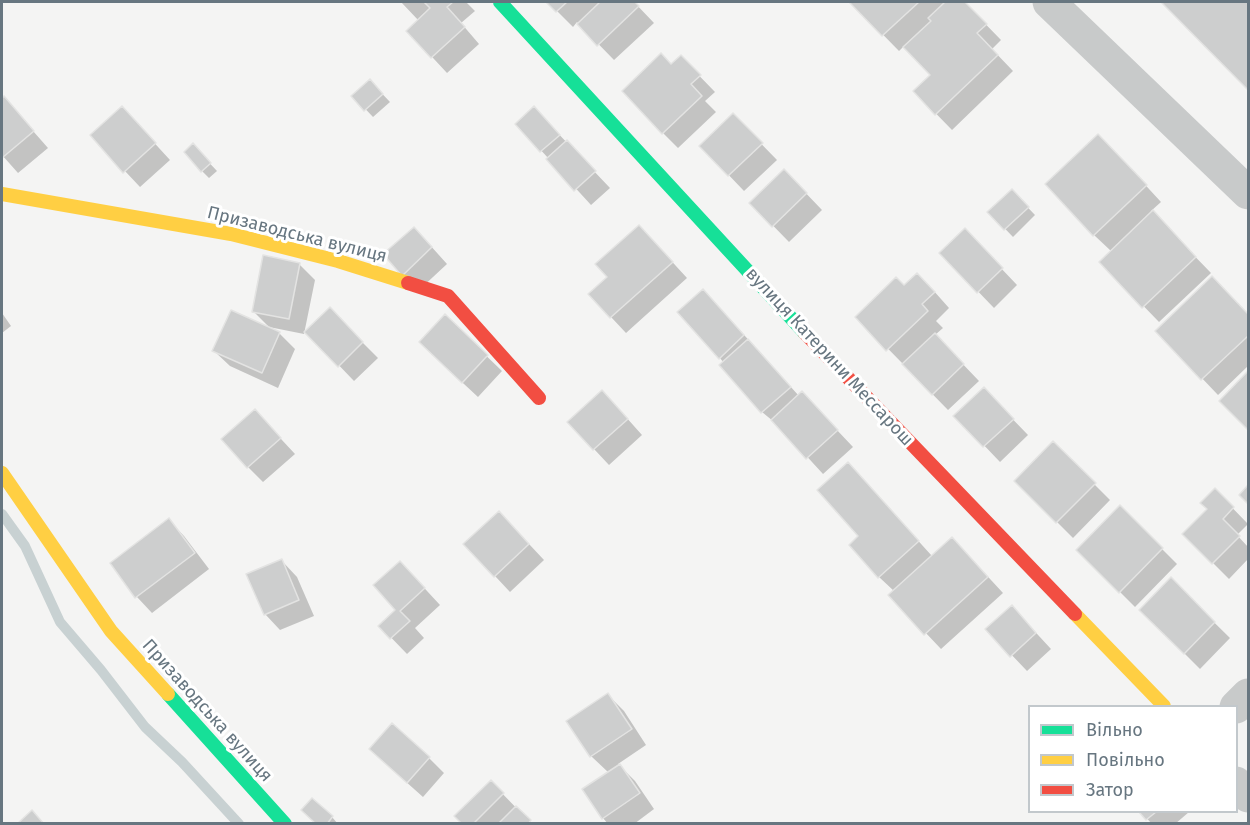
<!DOCTYPE html>
<html>
<head>
<meta charset="utf-8">
<style>
	body { margin:0 }
	#map { position:relative; width:1250px; height:825px; overflow:hidden; background:#f4f4f3; font-family:"Fira Sans",sans-serif }
	canvas { display:block }
	.frame { position:absolute; inset:0; border:3px solid #677680; pointer-events:none }
	.legend { position:absolute; left:1028px; top:705px; width:210px; height:108px; box-sizing:border-box; background:#fff; border:2px solid #c2c8cc; margin:0; padding:8px 10px; list-style:none; font-size:18px; color:#677680 }
	.legend li { display:flex; align-items:center; gap:12px; height:30px }
	.legend b { width:30px; border:2px solid #c2c8cc }
</style>
</head>
<body>
<div id="map">
<canvas width="1250" height="825"></canvas>
<div class="frame"></div>
<ul class="legend">
<li><b style="height:8px;background:#16e098"></b>Вільно</li>
<li><b style="height:8px;background:#ffcf43"></b>Повільно</li>
<li><b style="height:8px;background:#f24e42"></b>Затор</li>
</ul>
</div>
<script>
const c = document.querySelector('canvas').getContext('2d');
c.lineJoin = 'round';
function fill(path, color) { c.fillStyle = color; c.fill(path, 'evenodd'); }
const poly = rows => new Path2D(rows.map(r => 'M' + r).join(''));
function trace(path, color, width, dash) { c.strokeStyle = color; c.lineWidth = width; c.lineCap = dash ? 'butt' : 'round'; c.setLineDash(dash || []); c.stroke(path); }
function write(font, color, halo, rows, align = 'center') {
  c.font = font + ' "Fira Sans",sans-serif'; c.lineWidth = 6; c.setLineDash([]); c.textBaseline = 'middle'; c.strokeStyle = halo; c.fillStyle = color; for (const [text, x, y, turn = 0] of rows) {
    c.save(); c.translate(x, y); c.rotate((+turn || 0) * Math.PI / 180); c.textAlign = isNaN(turn) ? turn : align; if (halo) c.strokeText(text, 0, 0); c.fillText(text, 0, 0); c.restore();
  }
}
const shadow = poly([
	[401,2,466,2,475,11,461,23,479,44,447,73,408,31,419,21],
	[548,2,634,2,654,23,614,60,577,22,573,27],
	[851,2,942,2,944,4,947,2,964,2,1001,40,992,49,1013,71,952,130,915,92,932,75,904,46,899,51],
	[1163,2,1248,2,1248,88],
	[681,57,715,92,705,101,716,112,678,148,663,133,671,66],
	[370,81,390,102,373,117,353,96],
	[4,98,48,148,18,173,2,155,2,100],
	[534,108,610,188,591,205,517,124],
	[733,115,777,160,744,191,701,146],
	[137,124,170,160,140,187,92,136],
	[1114,151,1161,202,1151,211,1211,273,1159,322,1101,262,1111,251,1094,235],
	[200,153,217,171,209,178,202,171],
	[800,187,822,210,789,242,751,203],
	[1012,191,1035,215,1013,237,989,212],
	[654,242,687,278,626,333,611,317,609,278],
	[429,244,447,264,419,290,403,274],
	[980,246,1017,285,994,308,941,253],
	[299,264,315,280,304,334,269,327,253,311],
	[904,287,933,290,949,308,936,321,943,328,935,335,979,381,948,410,857,317],
	[1228,294,1248,315,1248,366,1218,395,1157,331],
	[718,306,799,396,802,393,853,447,823,474,779,426,762,412,720,358],
	[330,310,378,358,354,381,307,332],
	[232,312,280,334,295,349,278,388,230,366,214,351],
	[2,313,11,326,2,333],
	[445,316,502,371,478,397,436,358],
	[1248,373,1248,428,1221,401],
	[999,405,1028,435,1000,462,956,416],
	[617,407,642,435,609,465,594,449],
	[255,411,295,454,263,482,248,467],
	[1053,443,1110,500,1073,538,1016,481],
	[863,480,932,556,967,554,1003,593,941,649,890,595,894,591,879,577,860,536],
	[1215,490,1248,524,1237,535,1248,547,1248,559,1229,579,1184,534,1209,509],
	[1120,507,1177,564,1135,607,1078,550],
	[169,520,184,536,209,569,152,613,137,597,112,564],
	[514,528,544,560,510,592,495,576],
	[282,561,297,577,314,616,280,630,265,614],
	[415,578,440,605,415,628,424,638,407,654,380,626,397,610],
	[1171,580,1230,638,1200,669,1141,610],
	[1027,623,1051,649,1027,671,987,629],
	[608,695,624,711,646,745,618,764,635,781,654,809,634,824,608,824,603,818,609,773,591,756],
	[429,758,444,773,423,797,386,764],
	[491,782,532,824,464,824],
	[1141,812,1189,812,1175,824,1152,824],
	[332,817,338,824,317,824]
]);
const stream = poly([
	[2,514,25,546,60,622,101,670,145,727,182,762,239,824]
]);
const building = poly([
	[424,2,453,2,447,7,465,27,431,58,406,31,430,8,424,2],
	[546,2,567,2,556,12,546,2],
	[600,2,635,2,639,6,597,46,577,24,600,2],
	[849,2,919,2,882,36,849,2],
	[945,2,965,2,987,24,977,33,998,55,935,115,913,91,930,75,903,47,931,21,928,18,945,2],
	[1161,2,1248,2,1248,90,1161,2],
	[661,53,671,64,681,55,701,75,691,84,702,96,662,134,622,91,661,53],
	[370,79,383,94,364,111,351,96,370,79],
	[4,96,34,131,2,158,2,98,4,96],
	[122,106,156,143,123,173,90,135,122,106],
	[534,106,560,135,540,152,515,124,534,106],
	[733,113,763,143,728,176,699,146,733,113],
	[1098,134,1147,185,1093,236,1045,184,1098,134],
	[567,140,596,171,574,191,546,159,567,140],
	[193,143,211,163,201,172,184,152,193,143],
	[784,169,807,193,772,227,749,203,784,169],
	[1012,189,1029,207,1004,230,987,212,1012,189],
	[1153,210,1196,257,1142,308,1099,262,1153,210],
	[639,225,673,262,610,318,588,294,607,277,595,264,639,225],
	[414,227,432,247,402,276,383,254,414,227],
	[965,228,1003,268,977,293,939,253,965,228],
	[263,255,300,263,289,319,252,312,263,255],
	[917,273,935,292,922,304,928,311,886,351,855,317,896,277,904,285,917,273],
	[1212,276,1248,314,1248,336,1201,380,1155,331,1212,276],
	[703,289,744,335,719,359,677,312,703,289],
	[330,307,363,342,338,367,304,332,330,307],
	[231,310,280,332,262,373,212,351,231,310],
	[445,314,488,355,462,383,419,342,445,314],
	[935,333,964,364,932,395,902,364,935,333],
	[748,339,791,387,761,413,719,365,748,339],
	[1248,371,1248,430,1219,401,1248,371],
	[984,387,1014,419,983,447,953,416,984,387],
	[602,390,628,419,593,450,567,422,602,390],
	[802,391,838,430,806,459,771,420,802,391],
	[255,409,281,438,247,468,221,439,255,409],
	[1053,441,1096,483,1056,523,1014,481,1053,441],
	[848,462,919,541,878,578,849,545,858,536,817,490,848,462],
	[1248,485,1248,504,1239,495,1248,485],
	[1215,488,1234,507,1223,519,1240,536,1212,564,1182,534,1207,509,1200,503,1215,488],
	[1120,505,1163,548,1119,593,1076,550,1120,505],
	[499,511,529,544,494,577,463,544,499,511],
	[169,518,195,553,135,598,110,563,169,518],
	[952,537,988,577,924,635,888,595,952,537],
	[282,559,299,600,264,615,246,574,282,559],
	[400,561,425,588,400,611,410,621,390,639,378,626,395,610,373,585,400,561],
	[1171,577,1215,622,1184,654,1139,610,1171,577],
	[1012,605,1036,633,1010,657,985,629,1012,605],
	[608,693,632,729,590,757,566,721,608,693],
	[392,723,430,757,407,783,369,749,392,723],
	[620,764,640,793,602,819,582,789,620,764],
	[491,780,504,793,473,824,462,824,454,816,491,780],
	[312,798,333,816,327,824,316,824,301,810,312,798],
	[516,806,531,820,528,824,498,824,516,806],
	[32,810,44,824,17,824,32,810],
	[1139,812,1156,812,1146,820,1139,812]
]);
const street = poly([
	[1049,2,1248,193],
	[1236,707,1248,695],
	[1236,783,1248,796]
]);
const fast = poly([
	[500,2,804,332],
	[168,694,285,824]
]);
const slow = poly([
	[2,194,231,234,338,261,408,283],
	[2,473,111,631,168,694],
	[1075,614,1164,706]
]);
const jam = poly([
	[408,283,448,296,539,398],
	[804,332,1075,614]
]);
const streetNames = [
	["Призаводська вулиця",297,235,14],
	["вулиця Катерини Мессарош",829,357,47],
	["Призаводська вулиця",207,711,48]
];
fill(shadow, '#0003');
trace(stream, '#c8d1d2', 10);
fill(building, '#cdcece');
trace(building, '#e3e3e2', 1.5);
trace(street, '#c8caca', 33);
trace(fast, '#16e098', 14);
trace(slow, '#ffcf43', 14);
trace(jam, '#f24e42', 14);
write('18px', '#677680', '#fff', streetNames);
</script>
</body>
</html>
